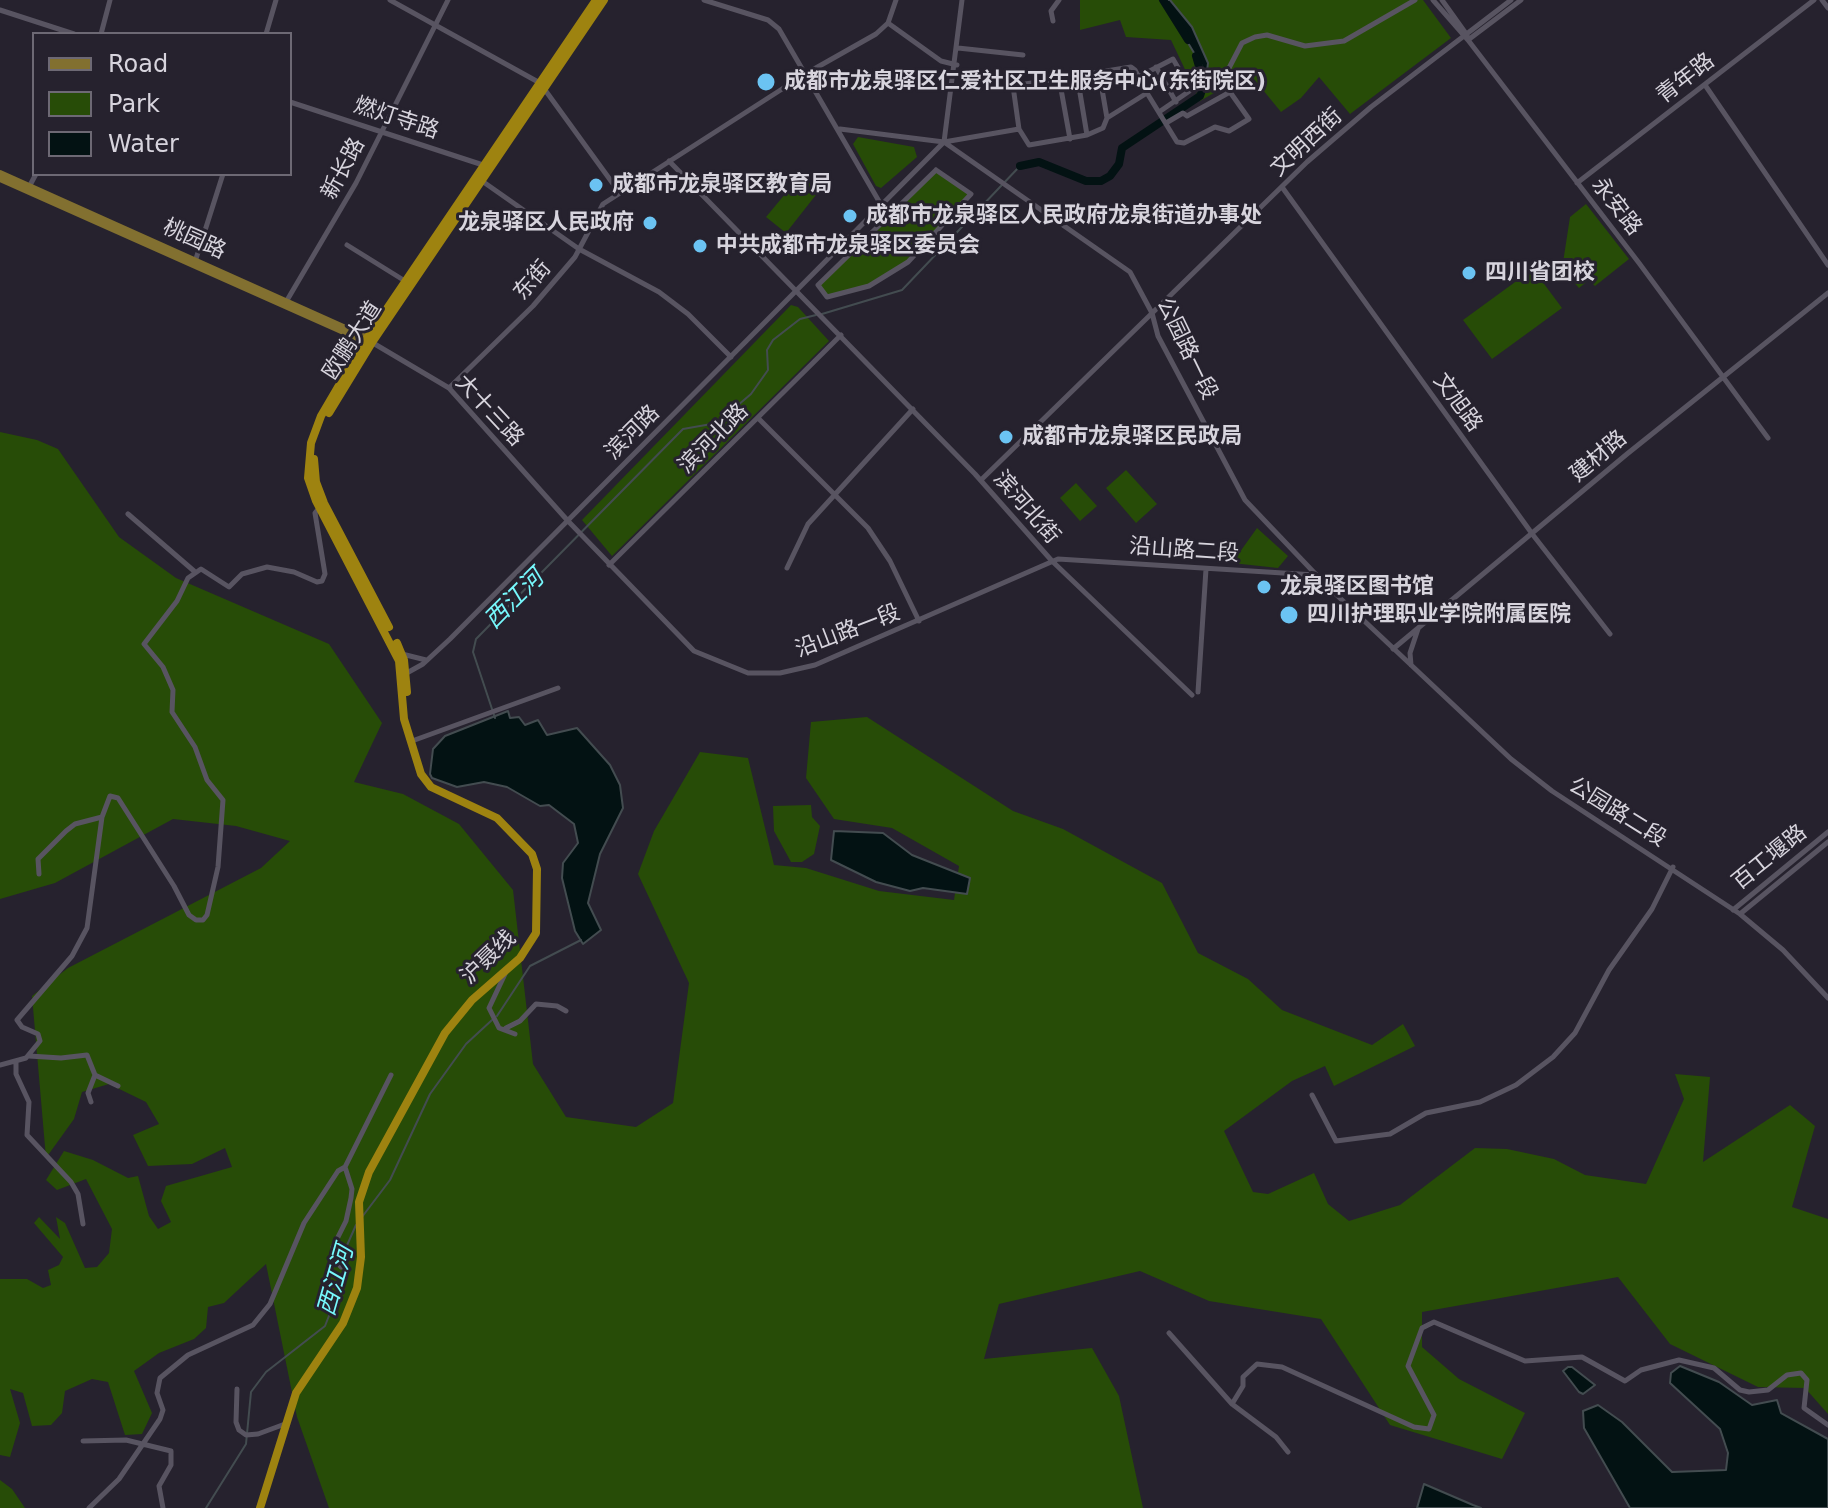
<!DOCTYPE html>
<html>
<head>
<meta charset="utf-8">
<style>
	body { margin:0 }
	#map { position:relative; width:1828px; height:1508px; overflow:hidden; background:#26222e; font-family:"DejaVu Sans",sans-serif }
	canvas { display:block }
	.legend { position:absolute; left:32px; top:32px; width:260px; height:144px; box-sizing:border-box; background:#26222e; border:2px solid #6d6974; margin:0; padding:10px 14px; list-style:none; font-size:24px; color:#d7d4dd }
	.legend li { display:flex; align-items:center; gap:16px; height:40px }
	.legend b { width:40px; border:2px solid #6d6974 }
</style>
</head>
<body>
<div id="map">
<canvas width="1828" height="1508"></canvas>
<ul class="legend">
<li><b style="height:10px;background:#827030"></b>Road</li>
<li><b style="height:22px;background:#274c07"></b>Park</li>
<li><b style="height:22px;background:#031213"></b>Water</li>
</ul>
</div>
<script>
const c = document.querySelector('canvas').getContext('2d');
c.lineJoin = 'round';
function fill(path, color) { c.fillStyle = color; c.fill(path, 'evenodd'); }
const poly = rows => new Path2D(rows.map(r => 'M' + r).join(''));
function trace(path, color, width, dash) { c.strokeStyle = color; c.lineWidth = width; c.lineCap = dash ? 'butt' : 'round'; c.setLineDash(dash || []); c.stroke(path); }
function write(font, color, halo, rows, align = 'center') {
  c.font = font + ' "DejaVu Sans","Noto Sans SC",sans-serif'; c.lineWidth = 6; c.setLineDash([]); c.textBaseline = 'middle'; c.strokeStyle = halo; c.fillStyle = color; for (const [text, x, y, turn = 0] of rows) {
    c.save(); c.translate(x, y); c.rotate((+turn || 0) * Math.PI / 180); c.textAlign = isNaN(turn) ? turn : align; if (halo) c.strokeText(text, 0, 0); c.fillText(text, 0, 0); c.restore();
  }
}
const green = poly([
	[1080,0,1423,0,1451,38,1350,114,1319,77,1301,98,1281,112,1249,73,1200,101,1171,40,1126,37,1120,20,1080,30],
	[858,137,914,147,917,157,881,188,876,186,853,144],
	[936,170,971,194,908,262,869,286,827,297,818,285],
	[800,176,819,191,786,233,766,217],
	[1586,204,1629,259,1595,286,1589,280,1579,288,1562,269,1570,217],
	[1533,269,1562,308,1492,359,1463,320],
	[791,305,798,307,829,341,612,556,582,520],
	[0,432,37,440,58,449,119,537,176,578,329,644,382,723,354,782,403,794,459,824,513,890,533,1064,566,1117,636,1127,673,1103,689,983,638,874,654,831,700,752,748,758,774,865,806,868,879,891,954,900,959,866,892,828,834,819,806,778,811,722,867,717,1013,811,1063,829,1162,883,1198,953,1248,979,1282,1010,1372,1045,1403,1024,1415,1046,1334,1086,1325,1066,1292,1081,1224,1131,1253,1192,1268,1194,1314,1173,1328,1204,1349,1221,1400,1205,1475,1148,1507,1149,1554,1159,1585,1175,1646,1184,1684,1099,1675,1074,1710,1077,1703,1162,1790,1105,1815,1126,1792,1207,1828,1219,1828,1414,1805,1388,1758,1387,1670,1344,1618,1277,1422,1312,1422,1347,1459,1379,1525,1413,1502,1459,1390,1425,1321,1319,1209,1301,1140,1271,999,1304,984,1359,1092,1348,1119,1396,1143,1508,329,1508,297,1417,266,1264,224,1303,208,1307,206,1328,194,1339,159,1353,134,1371,152,1413,142,1434,125,1435,108,1382,92,1379,65,1391,62,1413,51,1425,32,1426,23,1393,10,1389,20,1423,10,1457,0,1455,0,1279,27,1279,43,1288,51,1285,48,1270,59,1265,63,1257,34,1223,39,1217,60,1239,56,1217,65,1223,85,1268,97,1267,109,1253,112,1229,86,1179,57,1190,46,1180,64,1151,93,1160,128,1178,138,1176,149,1216,158,1229,171,1222,161,1201,166,1186,232,1167,225,1148,192,1164,148,1166,133,1135,159,1124,146,1102,109,1084,82,1092,74,1119,46,1158,32,996,68,968,261,868,290,841,236,826,173,819,55,883,0,899],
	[1126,470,1157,504,1136,523,1106,488],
	[1076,483,1097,506,1080,521,1060,498],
	[1257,528,1288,556,1278,568,1232,563],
	[811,805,812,817,820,826,814,854,802,862,791,862,774,831,773,806],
	[0,1480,12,1489,25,1508,0,1508]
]);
const water = poly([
	[1162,0,1170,0,1192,27,1208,63,1205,87,1202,66,1162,0],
	[508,711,510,718,519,717,525,725,538,720,547,735,577,728,610,765,620,785,623,808,600,854,588,903,601,930,583,944,575,931,562,878,563,863,578,843,574,824,549,805,540,806,507,787,484,782,457,787,432,778,430,774,433,749,445,736,508,711],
	[834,831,883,833,912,855,970,878,967,894,923,888,910,891,876,882,831,860,834,831],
	[1680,1366,1719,1382,1752,1405,1777,1400,1781,1413,1828,1439,1828,1508,1630,1508,1584,1428,1583,1411,1598,1405,1622,1422,1672,1472,1726,1470,1728,1453,1720,1429,1670,1383,1671,1373,1680,1366],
	[1568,1367,1572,1367,1595,1385,1583,1394,1579,1392,1563,1371,1568,1367],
	[1424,1484,1473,1505,1481,1508,1417,1508,1424,1484]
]);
const stream = poly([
	[822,314,902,290,1020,166],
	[495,718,473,652,476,639,683,429,717,423,751,394,768,370,767,350,773,340,800,319,816,315],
	[497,1016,530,966,581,940],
	[362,1217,390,1180,430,1094,466,1044,492,1020],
	[206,1508,246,1444,251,1392,266,1372,325,1326,343,1280,344,1252,356,1225]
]);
const river = poly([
	[1163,0,1188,40],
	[1020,166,1039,162,1086,181,1101,181,1110,176,1119,164,1122,148,1200,96,1204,84,1196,56]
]);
const minor = poly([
	[390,0,540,83,619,192],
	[704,0,768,20,779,29,880,203],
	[1433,0,1468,40,1639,263,1768,438],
	[1442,0,1467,35],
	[1822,0,1828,8],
	[0,10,74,34],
	[1053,21,1051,11,1059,0],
	[888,23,941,61,957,65],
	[101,34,110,0],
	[266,34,276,0],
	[1468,40,1521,0],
	[958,48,1023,55],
	[1156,67,1176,102],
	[1229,68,1242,43,1255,37,1267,35,1305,46,1344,41,1415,0],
	[1099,72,1107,118],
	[1077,75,1087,135],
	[1138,77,1173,59,1191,90,1159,112],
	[1059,78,1070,139],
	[1705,85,1828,265],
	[1147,93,1107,118,1103,128,1087,135,1029,145,1019,129,1013,86,1131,67,1135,70,1147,93,1177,142,1184,143,1215,127,1229,131,1249,119,1230,92,1187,116,1183,113,1166,123],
	[290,102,483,165],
	[840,129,944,142,1019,129],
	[944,142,1130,272,1152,313,1158,336,1245,500,1325,584,1511,759,1552,791,1740,914,1783,950,1828,998],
	[944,142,962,0],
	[669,161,975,474,1052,561,1192,695],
	[936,170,971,194,908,262,869,286,827,297,818,285,936,170],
	[482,181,579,249,659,292,688,314,731,357],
	[1577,183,1814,0],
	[29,187,36,174],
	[1282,187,1533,535,1610,634],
	[347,245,405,281],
	[194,265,223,174],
	[286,302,356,183,448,0],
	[373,343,449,388,568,521,694,651,748,673,780,673,815,665,1058,559,1315,575],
	[449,388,533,306,575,257,603,204,807,73,876,34,888,23,896,0],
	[758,418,868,528,890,561,919,621],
	[981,480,1307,162,1371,107,1511,0],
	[128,514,194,571],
	[609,565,841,335],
	[787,568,808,524,913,409],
	[1393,649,1627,454,1828,293],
	[402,654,426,660],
	[1411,665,1410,653,1418,629],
	[405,674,423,664,450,639,944,142],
	[1198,692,1206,569],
	[412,741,558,688],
	[39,874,38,859,66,831,75,824,102,817],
	[1733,910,1828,832],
	[1740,914,1828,842],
	[505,974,489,1008,499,1028,515,1034],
	[506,1028,520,1021,536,1004,557,1006,566,1011],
	[29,1056,61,1058,87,1055,95,1075,88,1093,91,1102],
	[16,1061,16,1074,29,1102,27,1135,71,1182,78,1194,83,1224],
	[0,1065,26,1058,40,1041,38,1034,22,1027,17,1020,72,956,87,928,102,817,110,796,118,798,174,886,189,915,196,920,203,920,207,915,218,867,223,800,207,780,195,747,172,712,173,690,163,667,144,644,177,601,188,578,201,569,229,587,242,574,267,567,294,572,317,582,322,581,325,574,315,513,319,508],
	[95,1075,118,1086],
	[1312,1095,1336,1141,1390,1134,1426,1113,1480,1102,1516,1085,1553,1057,1575,1033,1609,970,1652,909,1673,867],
	[345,1167,391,1075],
	[1169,1333,1232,1404,1243,1386,1243,1377,1257,1364,1282,1367,1414,1427,1429,1429,1434,1415,1408,1366,1422,1328,1434,1322,1525,1361,1582,1357,1625,1381,1641,1370,1679,1360,1714,1368,1740,1390,1749,1392,1768,1390,1787,1375,1801,1373,1807,1380,1804,1408,1828,1425],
	[237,1389,236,1422,239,1430,246,1435,258,1434,285,1424],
	[1232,1404,1276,1437,1288,1452],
	[83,1441,126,1440,171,1451,171,1465,159,1486,163,1508],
	[89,1508,119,1479,160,1419,163,1410,157,1393,160,1378,188,1355,253,1325,270,1304,304,1223,338,1171,345,1167,352,1189,351,1198,346,1221,333,1247,333,1257,341,1267]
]);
const major = poly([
	[0,173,370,339],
	[0,179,366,342]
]);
const highway = poly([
	[329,413,373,341,604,0],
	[314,459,316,482,324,503,389,627],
	[397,643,404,660,407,692],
	[260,1508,296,1393,343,1323,357,1288,361,1257,359,1202,369,1172,445,1033,472,1000,520,958,536,933,537,869,532,854,497,818,431,787,421,774,404,719,399,661,316,501,308,478,311,443,321,416,365,341,596,0]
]);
const markers = [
	[766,82,10,"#6bc3f2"],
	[596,185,8,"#6bc3f2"],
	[850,216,8,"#6bc3f2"],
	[650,223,8,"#6bc3f2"],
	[700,246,8,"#6bc3f2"],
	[1469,273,8,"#6bc3f2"],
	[1006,437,8,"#6bc3f2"],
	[1264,587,8,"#6bc3f2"],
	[1289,615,10,"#6bc3f2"]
];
const streetNames = [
	["青年路",1686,79,-38],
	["燃灯寺路",396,119,18],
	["文明西街",1307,143,-43],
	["新长路",344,169,-62],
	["永安路",1616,207,52],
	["桃园路",194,240,24],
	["东街",533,281,-49],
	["欧鹏大道",353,341,-57],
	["公园路一段",1186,349,64],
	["文旭路",1457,403,54],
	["大十三路",489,411,47],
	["滨河路",633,433,-45],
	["滨河北路",714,439,-45],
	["建材路",1599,457,-40],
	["滨河北街",1026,508,49],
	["沿山路二段",1184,551,4],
	["沿山路一段",848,632,-21],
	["公园路二段",1617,813,32],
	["百工堰路",1770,858,-39],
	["沪聂线",489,958,-44]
];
const poiNames = [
	["成都市龙泉驿区仁爱社区卫生服务中心(东街院区)",784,82],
	["成都市龙泉驿区教育局",612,185],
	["成都市龙泉驿区人民政府龙泉街道办事处",866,216],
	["龙泉驿区人民政府",634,223,"right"],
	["中共成都市龙泉驿区委员会",716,246],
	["四川省团校",1485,273],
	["成都市龙泉驿区民政局",1022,437],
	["龙泉驿区图书馆",1280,587],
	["四川护理职业学院附属医院",1307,615]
];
const waterNames = [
	["西江河",515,600,-45],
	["西江河",337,1281,-74]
];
fill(green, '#274c07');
fill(water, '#031213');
trace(water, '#434c50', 2);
trace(stream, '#434c50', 2);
trace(river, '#031213', 8);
trace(minor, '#585461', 5);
trace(major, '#827030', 6);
trace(highway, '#9e8310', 8);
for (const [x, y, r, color] of markers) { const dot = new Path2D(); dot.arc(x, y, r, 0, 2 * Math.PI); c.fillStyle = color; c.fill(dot); trace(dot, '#26222e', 3); }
write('22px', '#d7d4dd', '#26222e', streetNames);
write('bold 22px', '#d7d4dd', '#26222e', poiNames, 'left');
write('italic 24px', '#77f9fd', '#26222e', waterNames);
</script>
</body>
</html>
